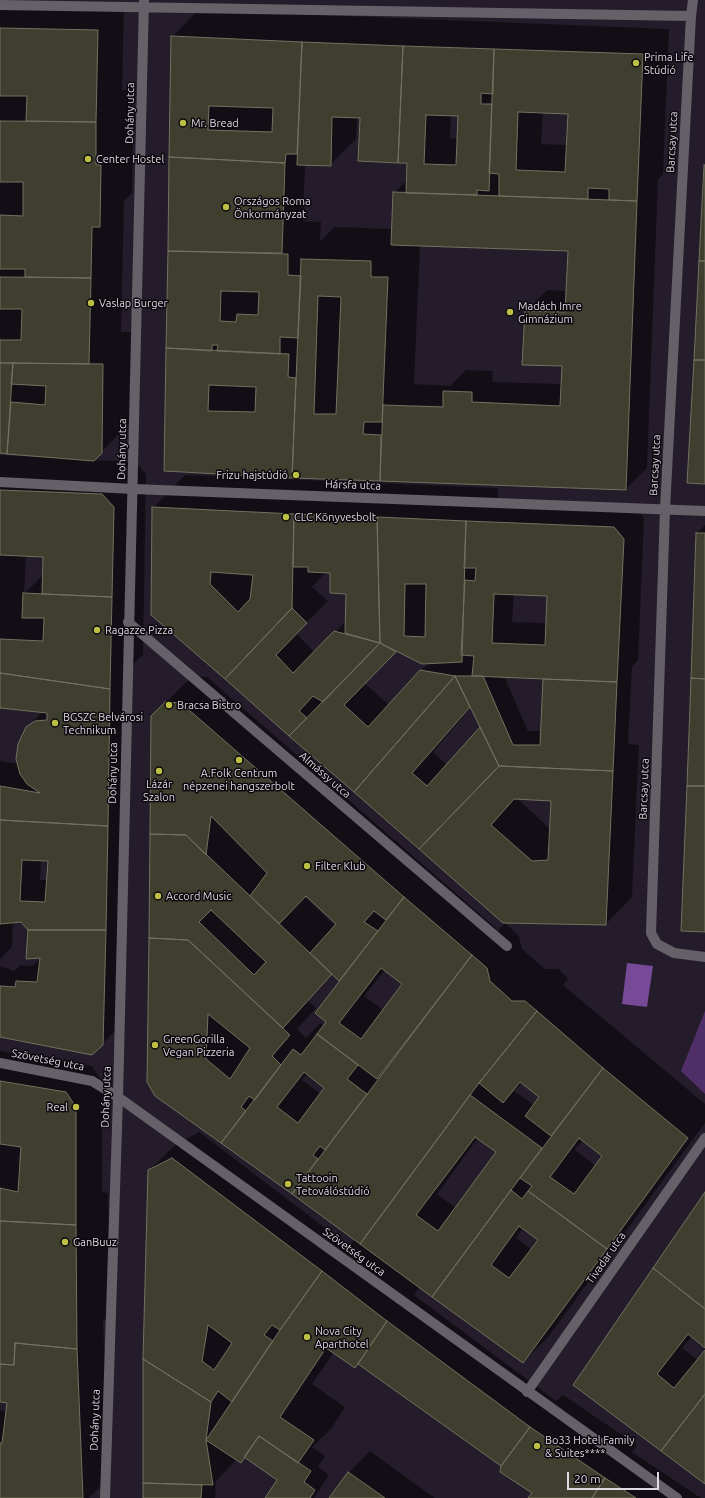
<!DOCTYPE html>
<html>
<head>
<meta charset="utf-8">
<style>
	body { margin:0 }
	#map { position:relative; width:705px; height:1498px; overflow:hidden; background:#241c2a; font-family:Ubuntu,sans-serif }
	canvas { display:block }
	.scale { position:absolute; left:567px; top:1472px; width:92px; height:18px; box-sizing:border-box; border:2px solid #ded9e3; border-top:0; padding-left:5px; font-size:12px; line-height:14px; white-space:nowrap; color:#ded9e3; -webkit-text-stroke:3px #0b080e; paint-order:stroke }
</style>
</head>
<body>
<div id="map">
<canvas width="705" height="1498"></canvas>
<div class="scale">20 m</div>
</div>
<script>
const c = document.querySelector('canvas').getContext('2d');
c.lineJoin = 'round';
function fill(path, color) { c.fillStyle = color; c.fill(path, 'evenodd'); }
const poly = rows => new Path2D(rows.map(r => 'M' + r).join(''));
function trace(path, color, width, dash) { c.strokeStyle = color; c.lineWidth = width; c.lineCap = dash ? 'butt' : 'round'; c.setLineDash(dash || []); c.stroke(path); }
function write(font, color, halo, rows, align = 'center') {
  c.font = font + ' Ubuntu,sans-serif'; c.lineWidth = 3; c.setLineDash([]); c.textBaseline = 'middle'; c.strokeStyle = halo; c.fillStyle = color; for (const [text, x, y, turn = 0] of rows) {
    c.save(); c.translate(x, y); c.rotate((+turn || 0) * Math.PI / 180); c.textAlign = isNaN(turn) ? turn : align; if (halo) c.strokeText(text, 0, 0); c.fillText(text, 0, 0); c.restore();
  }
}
const green = poly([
	[705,1011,705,1094,681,1071]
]);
const water = poly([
	[627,963,653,966,647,1007,622,1004]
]);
const shadow = poly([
	[0,2,124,4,122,90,129,90,128,132,133,132,132,193,124,201,121,332,136,332,134,419,93,460,135,462,146,474,143,655,131,666,123,1023,92,1054,0,1036,0,966,14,971,20,965,32,966,38,960,41,960,29,930,22,921,13,922,12,947,0,959,0,761,19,764,27,728,43,711,0,707,0,455,35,457,35,455,0,452],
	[26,556,44,556,44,574,24,594],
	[41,860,49,860,48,880,40,880],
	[198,10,669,29,663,174,658,179,647,468,626,489,380,480,165,470,172,37],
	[543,112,569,113,568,145,541,144],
	[451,115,459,115,458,139,450,138],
	[357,117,361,117,408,162,407,180,394,193,393,229,335,227,320,241,321,222,303,221,305,164,330,165,356,139],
	[420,245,569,250,567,291,547,290,526,311,563,365,562,384,492,382,493,371,466,370,450,386,414,384],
	[413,405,448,406,448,408,413,407],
	[185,475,498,488,498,500,635,506,644,518,638,660,632,666,628,744,639,745,632,897,606,924,152,615,153,508],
	[324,572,331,572,347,593,346,621,315,653,296,633,328,601,312,587,324,574],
	[514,593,548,595,547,623,512,622],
	[396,650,429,662,389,705,364,683],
	[504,676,544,678,542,731,528,731],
	[471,707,481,727,447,765,433,752],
	[517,798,552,800,550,829],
	[705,525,705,931,697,533],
	[192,676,207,677,497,929,495,932,496,933,505,923,519,936,522,949,545,969,558,969,568,978,563,985,705,1104,705,1123,549,1336,523,1362,420,1287,414,1295,556,1401,563,1395,637,1445,632,1452,701,1498,529,1498,533,1493,501,1465,359,1363,355,1367,334,1352,312,1384,345,1407,331,1429,312,1447,325,1456,318,1467,329,1475,314,1498,266,1498,279,1479,245,1457,237,1459,216,1481,215,1498,144,1498,144,1359,149,1171,175,1145,199,1132,349,1246,355,1239,156,1095,152,717],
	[306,896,337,923,335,926,305,897],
	[385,970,403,984,383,1010,364,996],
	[333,973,341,981,328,1022,324,1026,320,1023,306,1038,297,1029,316,1008,308,1001],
	[307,1074,326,1088,321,1094,302,1080],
	[522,1083,541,1097,534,1105,514,1091],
	[478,1138,497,1152,456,1208,437,1194],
	[583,1140,604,1155,596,1166,575,1150],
	[523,1228,539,1240,532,1250,516,1238],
	[0,1051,92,1066,102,1081,102,1192,108,1193,110,1315,103,1321,109,1471,100,1487,89,1498,0,1498,0,1410,7,1412,9,1402,0,1401],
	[21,1147,21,1161,18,1161],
	[705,1194,705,1346,692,1336,682,1348,698,1360,705,1351,705,1483,574,1384],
	[370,1451,435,1498,330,1498,349,1472]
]);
const building = poly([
	[0,28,98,30,96,122,26,121,27,96,0,96,0,28],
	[171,36,302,42,297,154,286,154,285,163,169,157,171,36],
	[209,106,273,108,272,132,208,130,209,106],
	[302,42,403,46,398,163,358,161,360,118,332,117,331,166,297,165,302,42],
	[403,46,494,49,493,94,481,93,481,104,492,104,489,191,477,190,477,195,406,193,407,163,398,163,403,46],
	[426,115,458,116,456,165,424,164,426,115],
	[494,49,643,54,637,201,609,200,609,189,588,188,588,199,499,196,499,174,489,173,494,49],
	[518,112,568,114,565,172,516,170,518,112],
	[0,121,96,122,96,165,101,165,100,227,92,227,91,278,25,277,25,269,0,269,0,215,23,216,23,182,0,182,0,121],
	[169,157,285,163,282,253,168,251,169,157],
	[704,165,705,165,705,261,699,261,704,165],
	[393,192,637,201,626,490,380,481,383,405,443,407,443,391,472,392,472,402,560,406,562,366,522,365,525,311,565,312,568,251,391,245,393,192],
	[168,251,288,254,288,275,301,276,298,338,280,337,280,354,217,351,218,345,212,345,212,351,166,348,168,251],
	[221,291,259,292,258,315,237,314,236,322,220,321,221,291],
	[301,259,371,261,371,277,388,277,382,422,364,422,363,434,381,435,380,481,292,478,301,259],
	[318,296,341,297,336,414,314,414,318,296],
	[699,261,705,261,705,360,694,360,699,261],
	[0,277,91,278,89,364,0,363,0,340,21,340,22,309,0,309,0,277],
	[166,348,289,354,288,377,296,378,292,478,164,471,166,348],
	[209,385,256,387,255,412,208,411,209,385],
	[694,360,705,360,705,484,687,483,694,360],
	[0,363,13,363,7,454,0,453,0,363],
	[13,363,103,364,102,453,94,461,7,454,11,402,45,405,46,386,11,384,13,363],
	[0,490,102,494,114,507,112,597,42,594,43,557,0,555,0,490],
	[152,507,294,514,292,608,225,679,151,615,152,507],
	[211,572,253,575,250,599,238,612,210,584,211,572],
	[294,514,377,517,380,643,345,633,346,594,330,593,330,573,308,572,308,567,293,567,294,514],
	[377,517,466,521,462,662,422,664,380,643,377,517],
	[405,584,426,584,425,637,404,636,405,584],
	[466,521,614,527,624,539,617,682,472,676,474,656,461,655,465,580,475,581,476,568,464,568,466,521],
	[494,594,547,596,545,645,492,643,494,594],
	[696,533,705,533,705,679,691,678,696,533],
	[23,593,112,597,110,689,0,673,0,639,43,641,44,618,22,618,23,593],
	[292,608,307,623,276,655,293,673,334,631,380,643,323,702,313,696,299,711,307,718,289,736,225,679,292,608],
	[380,643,396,652,344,705,368,727,420,670,455,676,354,792,289,736,380,643],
	[0,673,110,689,108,826,0,820,0,786,40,793,27,784,20,774,16,759,18,744,26,727,35,721,47,720,47,713,0,708,0,673],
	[455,676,483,676,513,745,540,745,543,679,617,682,613,771,499,766,455,676],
	[455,676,470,707,412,773,427,786,480,727,499,766,419,849,354,792,455,676],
	[691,678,705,679,705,786,687,786,691,678],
	[165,702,181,703,404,897,386,920,374,911,364,922,378,931,339,981,310,953,336,924,306,896,279,924,250,896,267,873,211,816,206,855,186,835,150,834,151,716,165,702],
	[499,766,613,771,606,925,503,923,419,849,499,766],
	[514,799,551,801,548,860,532,861,491,825,514,799],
	[687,786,705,786,705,932,681,931,687,786],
	[0,820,108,826,106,930,28,930,21,922,0,924,0,820],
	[22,860,48,861,45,902,20,901,22,860],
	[150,834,186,835,332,974,283,1028,188,940,149,938,150,834],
	[211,910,266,962,254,975,199,922,211,910],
	[404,897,472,955,377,1079,317,1034,326,1022,315,1013,404,897],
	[381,968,402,984,361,1039,339,1023,381,968],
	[28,930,106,930,103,1045,92,1055,0,1037,0,986,15,987,16,981,37,982,40,958,26,959,28,930],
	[149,938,188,940,290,1035,272,1056,281,1065,255,1100,249,1096,241,1107,246,1111,221,1143,155,1096,147,1082,149,938],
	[208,1014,250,1048,230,1079,206,1059,208,1014],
	[472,955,487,968,490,981,512,1001,525,1001,537,1011,479,1083,360,1244,292,1194,472,955],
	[537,1011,603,1068,551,1136,525,1116,539,1097,520,1082,503,1103,479,1083,537,1011],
	[317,1034,358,1065,347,1079,367,1094,325,1150,320,1146,313,1155,318,1159,292,1194,221,1143,293,1049,301,1055,317,1034],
	[304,1072,324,1088,298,1123,277,1107,304,1072],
	[603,1068,688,1138,607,1249,528,1191,532,1186,520,1178,603,1068],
	[579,1138,602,1156,574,1194,550,1177,579,1138],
	[0,1081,66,1092,76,1107,76,1225,0,1221,0,1188,18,1192,21,1147,0,1144,0,1081],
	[470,1095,542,1148,432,1297,360,1244,470,1095],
	[475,1137,496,1152,438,1231,416,1215,475,1137],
	[172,1158,322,1271,280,1330,272,1325,264,1335,273,1341,232,1402,218,1391,211,1402,143,1359,148,1170,172,1158],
	[208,1325,232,1343,214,1370,202,1361,208,1325],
	[511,1190,522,1199,528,1191,607,1249,523,1363,432,1297,511,1190],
	[519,1226,538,1240,509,1278,491,1265,519,1226],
	[705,1192,705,1309,653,1268,705,1192],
	[0,1221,76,1225,77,1349,15,1343,14,1365,0,1364,0,1221],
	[653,1268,705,1309,705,1348,688,1334,657,1374,674,1388,705,1350,705,1394,661,1451,573,1385,653,1268],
	[322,1271,387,1321,355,1368,326,1348,280,1417,314,1440,298,1463,259,1436,241,1463,206,1440,280,1330,322,1271],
	[387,1321,530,1427,501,1466,358,1364,387,1321],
	[15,1343,77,1349,83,1498,0,1498,0,1443,2,1443,7,1403,0,1402,0,1364,14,1365,15,1343],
	[143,1359,211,1402,206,1440,213,1485,143,1483,143,1359],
	[705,1394,705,1484,661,1451,705,1394],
	[530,1427,605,1478,592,1498,528,1498,532,1493,500,1472,501,1466,530,1427],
	[259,1436,311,1471,304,1482,315,1490,310,1498,265,1498,277,1480,244,1457,259,1436],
	[348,1472,385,1498,329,1498,348,1472],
	[605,1478,636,1498,592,1498,605,1478],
	[143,1483,202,1485,201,1498,143,1498,143,1483]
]);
const street = poly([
	[693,0,691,16,665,509,651,933,657,944,674,953,705,957],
	[0,5,691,16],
	[0,482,133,489,705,511],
	[128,622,507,946],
	[0,1063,92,1081,118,1097,677,1498],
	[527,1392,705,1138],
	[105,1498,118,1097,144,0]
]);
const markers = [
	[636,63,4,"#bcbf43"],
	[183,123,4,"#bcbf43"],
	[88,159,4,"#bcbf43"],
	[226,207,4,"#bcbf43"],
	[91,303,4,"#bcbf43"],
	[510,312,4,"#bcbf43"],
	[296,475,4,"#bcbf43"],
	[286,517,4,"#bcbf43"],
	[97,630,4,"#bcbf43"],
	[169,705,4,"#bcbf43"],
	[55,723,4,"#bcbf43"],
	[239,760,4,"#bcbf43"],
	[159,771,4,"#bcbf43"],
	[307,866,4,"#bcbf43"],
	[158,896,4,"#bcbf43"],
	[155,1045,4,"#bcbf43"],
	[76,1107,4,"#bcbf43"],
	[288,1184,4,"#bcbf43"],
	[65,1242,4,"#bcbf43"],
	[307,1337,4,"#bcbf43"],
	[537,1446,4,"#bcbf43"]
];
const poiNames = [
	["Prima Life",644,57],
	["Stúdió",644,70],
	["Mr. Bread",191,123],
	["Center Hostel",96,159],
	["Országos Roma",234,201],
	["Önkormányzat",234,214],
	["Vaslap Burger",99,303],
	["Madách Imre",518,306],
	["Gimnázium",518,319],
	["Frizu hajstúdió",288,475,"right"],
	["CLC Könyvesbolt",294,517],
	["Ragazze Pizza",105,630],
	["Bracsa Bistro",177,705],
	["BGSZC Belvárosi",63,717],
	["Technikum",63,730],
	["A.Folk Centrum",239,773,"center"],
	["népzenei hangszerbolt",239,786,"center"],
	["Lázár",159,784,"center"],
	["Szalon",159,797,"center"],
	["Filter Klub",315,866],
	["Accord Music",166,896],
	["GreenGorilla",163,1039],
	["Vegan Pizzeria",163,1052],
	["Real",68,1107,"right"],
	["Tattooin",296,1178],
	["Tetoválóstúdió",296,1191],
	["GanBuuz",73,1242],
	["Nova City",315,1331],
	["Aparthotel",315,1344],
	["Bo33 Hotel Family",545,1440],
	["& Suites****",545,1453]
];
const streetNames = [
	["Dohány utca",130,113,-89],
	["Barcsay utca",672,142,-87],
	["Dohány utca",122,449,-89],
	["Barcsay utca",655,465,-87],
	["Hársfa utca",353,485,2],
	["Dohány utca",113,773,-89],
	["Almássy utca",325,775,41],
	["Barcsay utca",644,789,-88],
	["Szövetség utca",48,1060,11],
	["Dohány utca",106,1097,-88],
	["Szövetség utca",354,1252,36],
	["Tivadar utca",606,1258,-55],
	["Dohány utca",95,1420,-88]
];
fill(green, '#502f69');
fill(water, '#764a96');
fill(shadow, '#0007');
fill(building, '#3e3f2e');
trace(building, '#71725f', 1);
trace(street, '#656169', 10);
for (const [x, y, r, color] of markers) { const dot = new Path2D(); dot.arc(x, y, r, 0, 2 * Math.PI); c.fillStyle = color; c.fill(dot); trace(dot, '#0b080e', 1.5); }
write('11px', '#ded9e3', '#0b080e', poiNames, 'left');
write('11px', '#ded9e3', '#0b080e', streetNames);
</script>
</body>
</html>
